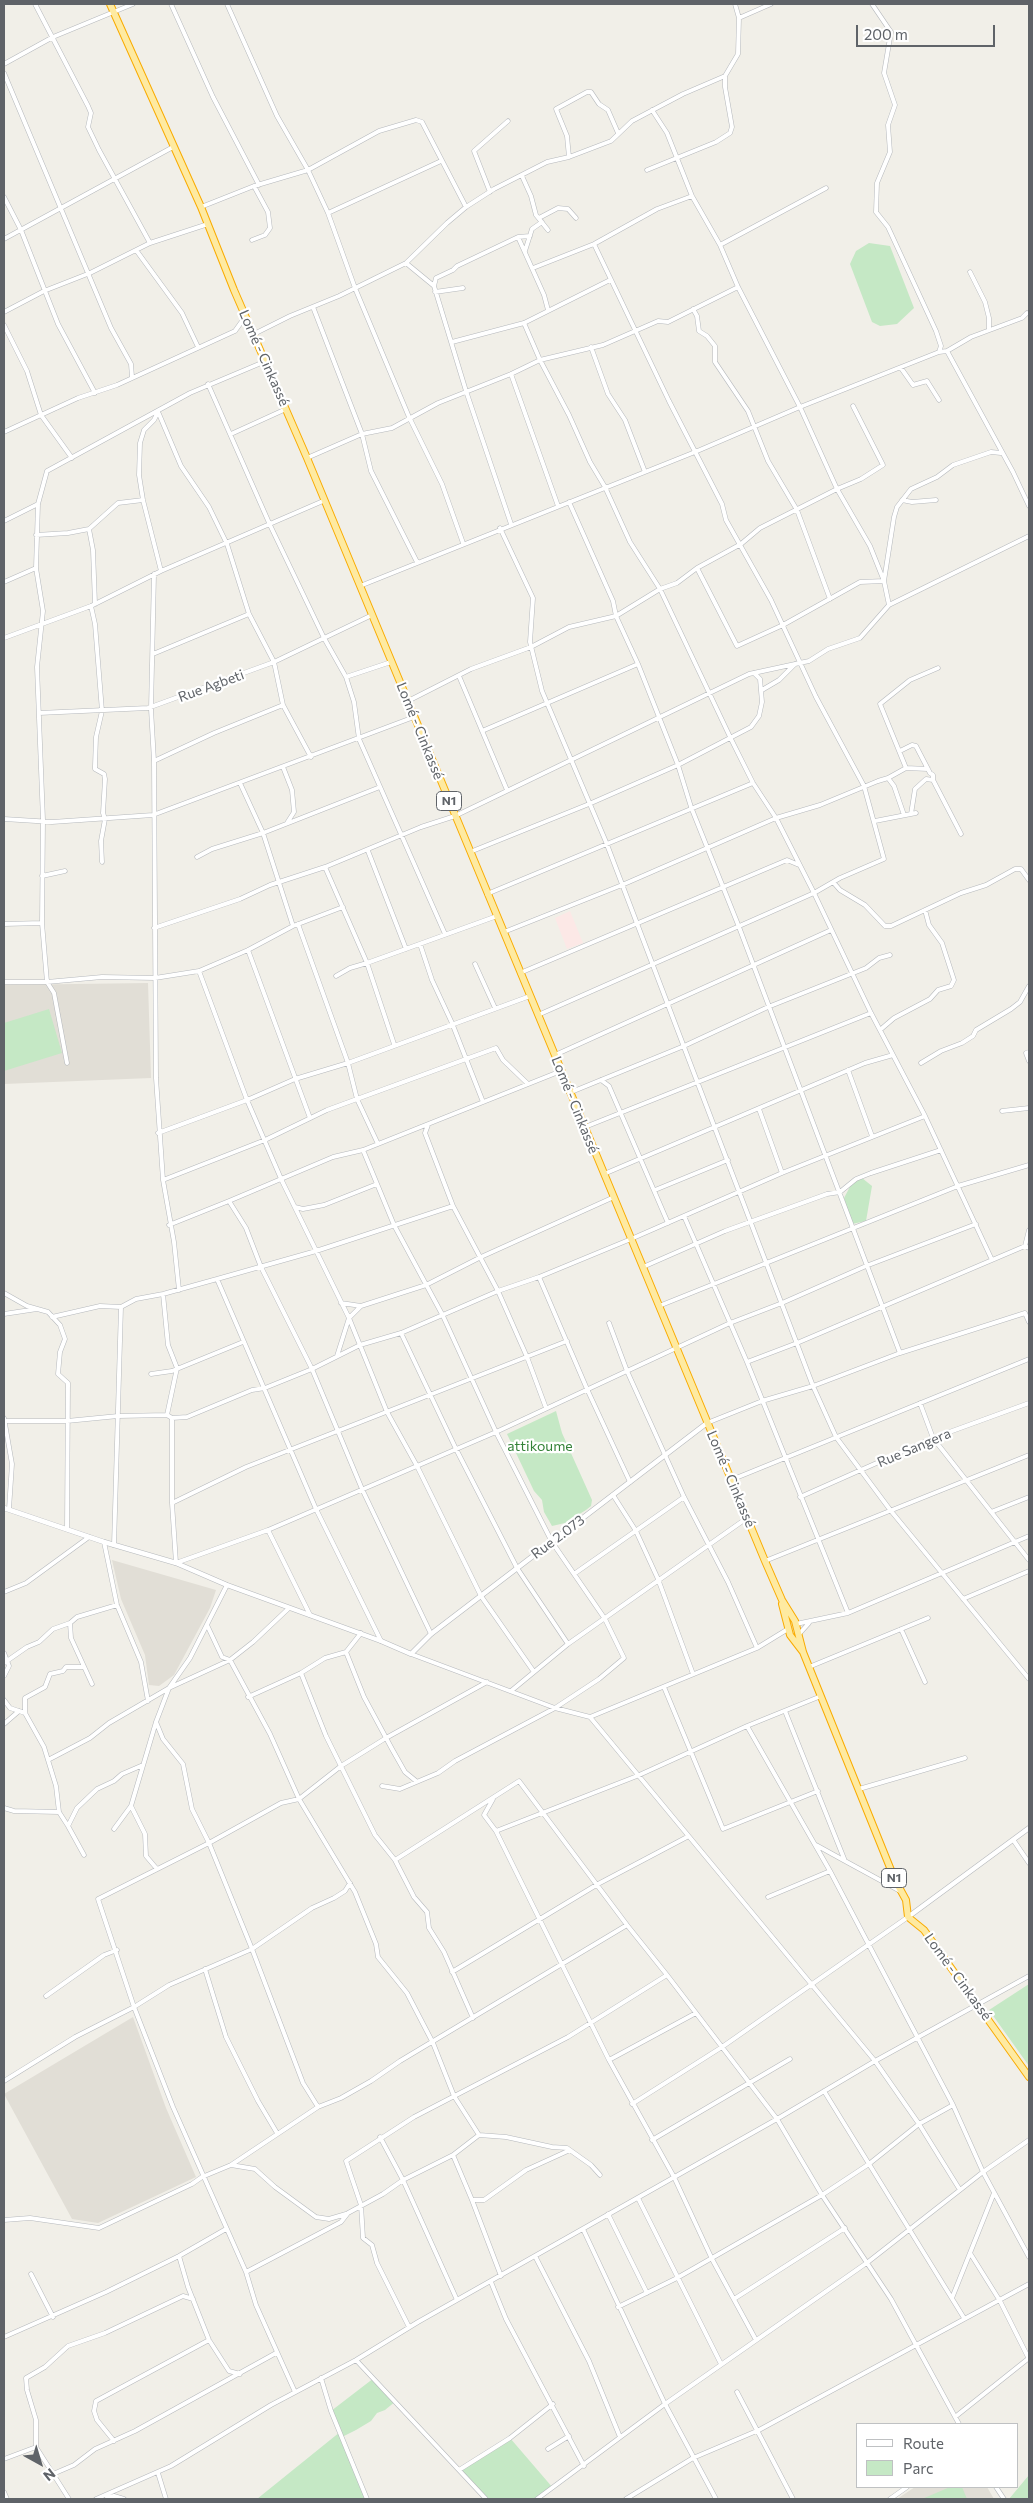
<!DOCTYPE html>
<html>
<head>
<meta charset="utf-8">
<style>
	body { margin:0 }
	#map { position:relative; width:1033px; height:2503px; overflow:hidden; background:#f1efe8; font-family:Commissioner,sans-serif }
	canvas { display:block }
	.frame { position:absolute; inset:0; border:5px solid #5f6368; pointer-events:none }
	.legend { position:absolute; left:856px; top:2423px; width:162px; height:65px; box-sizing:border-box; background:#fff; border:1px solid #bfc1c3; margin:0; padding:6px 9px; list-style:none; font-size:15px; color:#5f6368 }
	.legend li { display:flex; align-items:center; gap:10px; height:25px }
	.legend b { width:25px; border:1px solid #bfc1c3 }
	.north { position:absolute; left:15px; top:2438px; width:50px; height:50px; -webkit-text-stroke:4px #fff; paint-order:stroke; rotate:141deg; font-size:14px; font-weight:700; line-height:20px; text-align:center; color:#5f6368 }
	.north::after { content:''; display:block; margin:auto; width:18px; height:22px; background:#5f6368; clip-path:polygon(50% 0,100% 100%,50% 72%,0 100%) }
	.scale { position:absolute; left:856px; top:25px; width:139px; height:22px; box-sizing:border-box; border:2px solid #5f6368; border-top:0; padding-left:6px; font-size:15px; line-height:18px; white-space:nowrap; color:#5f6368; -webkit-text-stroke:4px #fff; paint-order:stroke }
</style>
</head>
<body>
<div id="map">
<canvas width="1033" height="2503"></canvas>
<div class="frame"></div>
<ul class="legend">
<li><b style="height:6px;background:#fff"></b>Route</li>
<li><b style="height:14px;background:#c5e8c5"></b>Parc</li>
</ul>
<div class="north">N</div>
<div class="scale">200 m</div>
</div>
<script>
const c = document.querySelector('canvas').getContext('2d');
c.lineJoin = 'round';
function fill(path, color) { c.fillStyle = color; c.fill(path, 'evenodd'); }
const poly = rows => new Path2D(rows.map(r => 'M' + r).join(''));
function trace(path, color, width, dash) { c.strokeStyle = color; c.lineWidth = width; c.lineCap = dash ? 'butt' : 'round'; c.setLineDash(dash || []); c.stroke(path); }
function write(font, color, halo, rows, align = 'center') {
  c.font = font + ' Commissioner,sans-serif'; c.lineWidth = 4.5; c.setLineDash([]); c.textBaseline = 'middle'; c.strokeStyle = halo; c.fillStyle = color; for (const [text, x, y, turn = 0] of rows) {
    c.save(); c.translate(x, y); c.rotate((+turn || 0) * Math.PI / 180); c.textAlign = isNaN(turn) ? turn : align; if (halo) c.strokeText(text, 0, 0); c.fillText(text, 0, 0); c.restore();
  }
}
const education = poly([
	[148,983,151,1078,4,1084,4,985],
	[112,1560,216,1590,210,1608,174,1675,159,1686,149,1685,145,1655,121,1599],
	[133,2017,166,2108,196,2177,98,2223,72,2219,4,2094],
	[915,2487,987,2487,994,2499,897,2499]
]);
const medical = poly([
	[570,911,583,943,567,949,555,918]
]);
const green = poly([
	[869,243,890,246,914,308,897,324,880,326,872,322,850,264,856,251],
	[49,1009,62,1053,4,1071,4,1023],
	[862,1178,872,1186,866,1221,852,1224,844,1198,852,1183],
	[556,1411,562,1433,592,1500,591,1506,586,1510,565,1523,552,1526,544,1512,542,1500,534,1491,507,1434],
	[1029,1984,1029,2066,989,2010],
	[374,2378,396,2401,385,2410,377,2413,371,2421,356,2430,342,2437,366,2499,257,2499,340,2432,331,2411],
	[510,2438,553,2488,537,2499,485,2499,459,2470],
	[1029,2475,1029,2499,1009,2499],
	[950,2487,962,2487,967,2499,922,2499]
]);
const minor = poly([
	[35,4,88,106,91,113,88,127,99,150,150,243],
	[171,4,213,97,259,185],
	[227,4,277,116,308,170,379,131,416,120,422,122,466,207],
	[735,4,739,18],
	[872,4,891,32,884,73,895,105,888,125,890,152,877,183,876,212,888,227,936,331,941,346,939,352],
	[4,64,53,37,133,4],
	[4,73,111,328,131,364,132,377],
	[569,157,567,136,556,109,587,92,591,92,599,104,608,110,618,133],
	[647,170,716,142,730,133,732,127,725,87,725,76],
	[522,176,531,196,536,215,548,230],
	[490,192,474,151,508,121],
	[4,197,21,230,58,324,95,393],
	[201,207,254,186,308,170,328,213,355,288,409,417,442,484,463,543],
	[328,213,441,161],
	[539,218,558,208,568,209,576,218],
	[518,237,544,295,548,310],
	[4,239,173,147],
	[252,240,265,235,270,228,268,212,254,186],
	[720,245,826,188],
	[136,250,182,313,198,347],
	[525,251,532,229,542,222],
	[406,263,434,286,466,391,511,524],
	[533,268,594,244,657,209,692,196],
	[970,272,985,302,989,318,989,329],
	[434,286,436,278,453,270,457,266,518,237,530,236],
	[435,292,463,288],
	[313,307,362,434,371,471,417,562],
	[693,309,697,316,699,331,707,336,715,346,715,362,748,411,768,461,797,510,830,599],
	[4,312,44,291,90,273,150,243,208,224],
	[524,323,540,360,569,415,590,462,605,487,630,542,660,589,731,739,753,783,776,818,814,893,871,1013,925,1116,992,1260],
	[4,325,27,371,41,415,72,458],
	[254,334,290,316,339,296,406,263,447,223,466,207,494,189,547,162,569,157,611,141,632,121,683,94,725,76,738,54,739,18,771,4],
	[452,342,524,323,610,280],
	[591,347,608,394,625,420,645,472],
	[947,351,1013,472,1029,506],
	[901,368,913,385,927,381,939,400],
	[511,374,558,506],
	[208,384,270,525,324,638,346,677,354,702,359,739,445,934],
	[158,412,154,420,144,430,140,443,139,475,143,500,161,571],
	[159,414,181,466,209,507,227,544,249,614,274,662,283,705,311,757],
	[4,432,78,398,117,385,235,331,245,317],
	[231,434,286,409],
	[307,458,362,434,392,428,438,403,511,374,540,360,603,345,658,321,668,322,738,287],
	[902,500,912,502,936,500],
	[569,502,613,601,616,616,638,664,678,765,751,727,759,716,762,702,760,679,754,673],
	[4,521,38,504],
	[500,528,533,598,530,642,542,691,606,842,813,1386,836,1437,891,1511,1029,1679],
	[89,529,93,550,95,604],
	[36,535,68,533,89,529,118,503,143,500],
	[697,568,737,646,783,625,860,582,884,581],
	[154,574,151,709,154,761,156,1078,163,1180,174,1242,179,1290],
	[884,581,894,517,897,507,911,489,937,477,953,465,991,452,1001,453],
	[4,582,36,568],
	[360,586,695,452,800,407,939,352,947,351,971,337,1022,318,1027,313],
	[889,605,1029,536],
	[91,606,95,624,102,711,96,737,95,766,95,769,104,774,105,779,103,813,105,819,101,841,102,862],
	[4,638,91,606,161,571,323,501],
	[153,654,249,614],
	[459,676,507,790],
	[346,677,391,662],
	[762,690,779,680,795,664],
	[408,701,471,669,531,647,569,627,616,616,660,589,677,583,697,568,741,544,760,528,837,489,861,479,883,465,853,406],
	[39,713,148,708,274,662,372,615],
	[482,731,638,664],
	[900,751,912,745,916,746,930,773,933,775,933,780,961,834],
	[154,761,214,733,283,705],
	[283,767,292,790,294,812,287,823],
	[906,768,880,704,910,680,938,668],
	[888,778,906,768,928,769],
	[240,783,263,833,293,926],
	[911,814,915,789,926,779,933,780],
	[4,819,52,822,153,815,414,717],
	[875,821,916,813],
	[368,851,406,949],
	[470,852,589,804,678,765,691,807,739,927,900,1353],
	[197,857,212,849,263,833,380,787],
	[325,867,367,963,394,1044],
	[42,876,65,871],
	[833,882,840,890,865,905,885,926,891,926,961,893,986,885,1015,869,1021,869,1029,880],
	[487,894,753,783],
	[4,924,42,923],
	[298,924,348,1063,357,1099,378,1144],
	[154,928,240,899,270,885,325,867,421,827,455,816,749,674,809,661,828,649,860,638,889,605,884,581,870,546,837,489,800,407,738,287,720,245,692,196,667,133,652,110],
	[504,932,622,885,776,818,820,805,878,781,888,778,894,786,904,815],
	[420,944,432,980,452,1023,483,1102],
	[248,950,310,1118],
	[475,964,495,1008],
	[199,971,247,1100,282,1181,349,1318,387,1412,417,1466,481,1596,534,1672],
	[520,973,787,860,799,865],
	[336,976,350,968,367,963,497,916],
	[4,982,47,982,102,977,155,978,199,971,248,950,293,926,343,907],
	[538,1015,814,893,840,878,884,859,864,786,816,697,771,600,726,520,722,504,669,401,594,244],
	[880,1030,894,1018,930,999,938,990,951,986,954,980,942,943,929,925,925,910],
	[1029,1052,1026,1053,1029,1061],
	[555,1055,831,930],
	[67,1063,54,993,47,982,42,923,43,820,37,667,43,611,36,568,38,504,47,471,190,393,266,361],
	[921,1063,941,1051,962,1043,973,1036,976,1030,1011,1009,1020,1002,1029,986],
	[848,1070,872,1136],
	[601,1080,609,1086,668,1223],
	[569,1093,684,1046,768,1007,866,968,879,958,890,955],
	[759,1109,782,1173],
	[1002,1111,1029,1108],
	[428,1125,425,1133,453,1206,498,1291,527,1357,546,1408],
	[585,1127,871,1013],
	[158,1133,247,1100,295,1079,348,1063,530,996],
	[363,1150,394,1225,443,1316,496,1432,552,1542,605,1619,624,1658,599,1679,555,1708,455,1761,438,1773,400,1789,382,1786],
	[604,1174,865,1063,893,1055],
	[163,1180,265,1140,327,1110,496,1048,503,1060,528,1084],
	[655,1190,728,1160],
	[295,1207,303,1209,324,1205,377,1184],
	[684,1216,747,1362,848,1613],
	[169,1225,229,1201],
	[1025,1246,1029,1230],
	[643,1267,725,1231,827,1194,840,1192,856,1179,871,1173,941,1150],
	[539,1277,587,1389,630,1482],
	[217,1279,316,1251,453,1206],
	[4,1293,27,1306,48,1312,60,1325,65,1339,60,1352,58,1374,68,1383,67,1529],
	[163,1294,168,1345,177,1368,167,1415],
	[341,1303,361,1306],
	[659,1306,958,1186,1029,1165],
	[4,1314,37,1309],
	[52,1317,100,1306,121,1307,136,1299,163,1294,217,1279,316,1509,381,1641],
	[609,1323,627,1371,684,1497,728,1582,757,1648],
	[401,1333,456,1449,517,1568,568,1644],
	[337,1356,349,1318,361,1306,426,1285,481,1257,614,1197],
	[747,1362,797,1343,1025,1246,1029,1248],
	[151,1374,172,1371,243,1342],
	[920,1403,933,1438,1029,1560],
	[4,1418,12,1464,9,1509],
	[172,1418,172,1503,176,1563,268,1530,496,1432,730,1323,782,1303,866,1266,976,1224],
	[4,1421,67,1421,118,1416,167,1415,172,1418,187,1417,252,1390,265,1388,312,1369,360,1345,401,1333,498,1291,539,1277,631,1239,782,1173,925,1116],
	[707,1423,762,1401,813,1386,900,1353,1025,1313,1029,1322],
	[731,1480,1029,1359],
	[613,1495,636,1531,658,1579,693,1674],
	[800,1497,933,1438,1029,1403],
	[172,1503,246,1467,567,1341],
	[991,1512,1029,1497],
	[268,1530,310,1615],
	[104,1542,117,1605,141,1662,148,1701],
	[114,1545,121,1307],
	[765,1561,1029,1455],
	[574,1574,684,1497],
	[4,1592,26,1583,89,1537],
	[963,1599,1029,1571],
	[70,1623,71,1638,92,1684],
	[796,1624,848,1613,1029,1536],
	[207,1625,222,1657,230,1660,270,1734,299,1799,355,1892,376,1944,378,1957,407,1993,433,2043,454,2096,479,2135],
	[901,1629,925,1682],
	[800,1633,809,1623],
	[431,1634,362,1489,312,1369,261,1267,246,1228,229,1201,333,1157,363,1150,561,1071],
	[346,1652,364,1697,392,1749,405,1772,416,1781],
	[4,1653,9,1666,4,1676],
	[411,1654,555,1708,590,1717,875,2061,919,2124,960,2190],
	[4,1663,27,1647,39,1642,53,1629,70,1623,77,1617,117,1605],
	[809,1667,928,1618],
	[301,1673,326,1736,375,1835,395,1860,414,1897,427,1912,429,1928,444,1952,473,2018],
	[664,1687,723,1829,818,1791],
	[511,1691,568,1644,747,1518],
	[248,1697,301,1673,325,1658,346,1652,361,1633],
	[4,1700,10,1708,25,1713,44,1747,56,1786,59,1812],
	[785,1711,845,1861,900,1891],
	[25,1713,25,1698,45,1687,50,1674,63,1671,66,1667,84,1667],
	[590,1717,757,1648,788,1629],
	[156,1722,163,1739,183,1764,192,1809,209,1843,252,1949,303,2083,318,2107],
	[4,1724,19,1711],
	[747,1726,830,1871,953,2105,983,2172,1029,2257],
	[48,1760,90,1738,109,1723,169,1688,230,1660,253,1642,289,1608],
	[859,1789,965,1758],
	[493,1799,484,1815,496,1831,609,2060,674,2177,712,2259,756,2340],
	[4,1808,14,1811,59,1812,68,1826,77,1808,97,1789,114,1781,122,1774,143,1765],
	[68,1826,84,1855],
	[114,1829,131,1806],
	[496,1831,637,1776,747,1726,821,1696],
	[1014,1841,1029,1863],
	[816,1845,845,1861],
	[395,1860,519,1781,627,1925,667,1975],
	[157,1869,146,1856,145,1834,131,1806,156,1722,169,1688,190,1658,227,1585],
	[768,1897,830,1871],
	[205,1969,226,2037,258,2101,277,2133],
	[452,1972,598,1884,687,1837],
	[46,1996,104,1955,117,1950],
	[609,2060,696,2013],
	[4,2081,75,2037,134,2007,98,1899,209,1843,281,1803,299,1799,341,1766,386,1738,487,1682],
	[824,2091,964,2318],
	[632,2104,722,2047,908,1917],
	[380,2137,403,2180,457,2300],
	[652,2140,790,2059],
	[453,2155,472,2200,501,2276],
	[231,2165,318,2107,341,2098,371,2081,400,2061,627,1925],
	[638,2198,721,2364],
	[472,2200,484,2200,526,2170,570,2150],
	[608,2214,647,2293],
	[4,2220,30,2218,99,2228,192,2184,202,2177,231,2165,255,2169,275,2187,316,2217,329,2219,346,2214],
	[583,2229,665,2404,716,2499],
	[970,2253,1000,2301,1029,2359],
	[179,2256,188,2287,209,2340,229,2371,240,2374],
	[535,2256,589,2361,620,2437],
	[246,2272,341,2222,348,2213,383,2194,403,2180,453,2155,479,2135,506,2137,552,2147,567,2148,591,2165,600,2175],
	[31,2274,53,2317],
	[491,2282,506,2319,584,2466],
	[952,2298,994,2193],
	[734,2299,845,2228],
	[618,2307,677,2278,822,2195,869,2164,919,2124,953,2105],
	[409,2327,377,2263,372,2245,363,2238,361,2205,346,2161,414,2117,568,2037,667,1975,777,2119,822,2195,891,2299,959,2424],
	[4,2337,106,2292,179,2256,226,2229],
	[356,2360,486,2499],
	[321,2378,331,2411,367,2499],
	[295,2392,256,2305,246,2272,173,2107,134,2007,169,1985,252,1949,312,1908,334,1898,345,1891,350,1883],
	[737,2392,793,2499],
	[955,2417,1029,2358],
	[114,2441,97,2420,94,2411,96,2401,209,2340],
	[548,2449,569,2436],
	[4,2459,36,2447],
	[459,2470,510,2438,553,2404],
	[158,2473,166,2499],
	[53,2474,74,2465,95,2449,135,2431,276,2353],
	[996,2487,1004,2499],
	[4,2492,7,2499],
	[107,2498,114,2496,124,2499],
	[69,2499,36,2447,36,2420,27,2390,26,2378,45,2367,68,2346,105,2333,183,2296,193,2299],
	[96,2499,171,2466,271,2405,356,2360,418,2322,777,2119,875,2061,1029,1976],
	[537,2499,665,2404,868,2262,983,2172,1029,2140],
	[626,2499,693,2458,759,2430,1029,2284],
	[890,2499,907,2487]
]);
const tertiary = poly([
	[4,1508,104,1542,176,1563,227,1585,381,1641,411,1654,431,1634,707,1423],
	[908,1917,1029,1828]
]);
const trunk = poly([
	[110,4,201,207,234,290,307,458,765,1561,782,1600,795,1621,803,1652,895,1880,906,1900,908,1917,924,1930,1029,2077],
	[782,1604,790,1635,803,1652]
]);
const shields = [
	[449,801,25],
	[894,1878,25]
];
const shieldNames = [
	["N1",449,801],
	["N1",894,1878]
];
const streetNames = [
	["Lomé - Cinkassé",264,358,66],
	["Rue Agbeti",211,686,-20],
	["Lomé - Cinkassé",420,731,68],
	["Lomé - Cinkassé",575,1105,68],
	["Rue Sangera",914,1448,-23],
	["Lomé - Cinkassé",731,1479,67],
	["Rue 2.073",558,1537,-37],
	["Lomé - Cinkassé",958,1977,54]
];
const parkNames = [
	["attikoume",540,1446]
];
fill(education, '#e1ded6');
fill(medical, '#fce8e6');
fill(green, '#c5e8c5');
trace(minor, '#b5b8bc', 5);
trace(tertiary, '#b5b8bc', 5.5);
trace(trunk, '#f9ab00', 8);
trace(minor, '#fff', 4);
trace(tertiary, '#fff', 4.5);
trace(trunk, '#feeaa1', 6);
for (const [x, y, w] of shields) { const box = new Path2D(); box.roundRect(x - w / 2, y - 9.5, w, 19, 4); c.fillStyle = '#fff'; c.fill(box); trace(box, '#5f6368', 1); }
write('bold 12px', '#5f6368', null, shieldNames);
write('14px', '#5f6368', '#fff', streetNames);
write('14px', '#348238', '#fff', parkNames);
</script>
</body>
</html>
